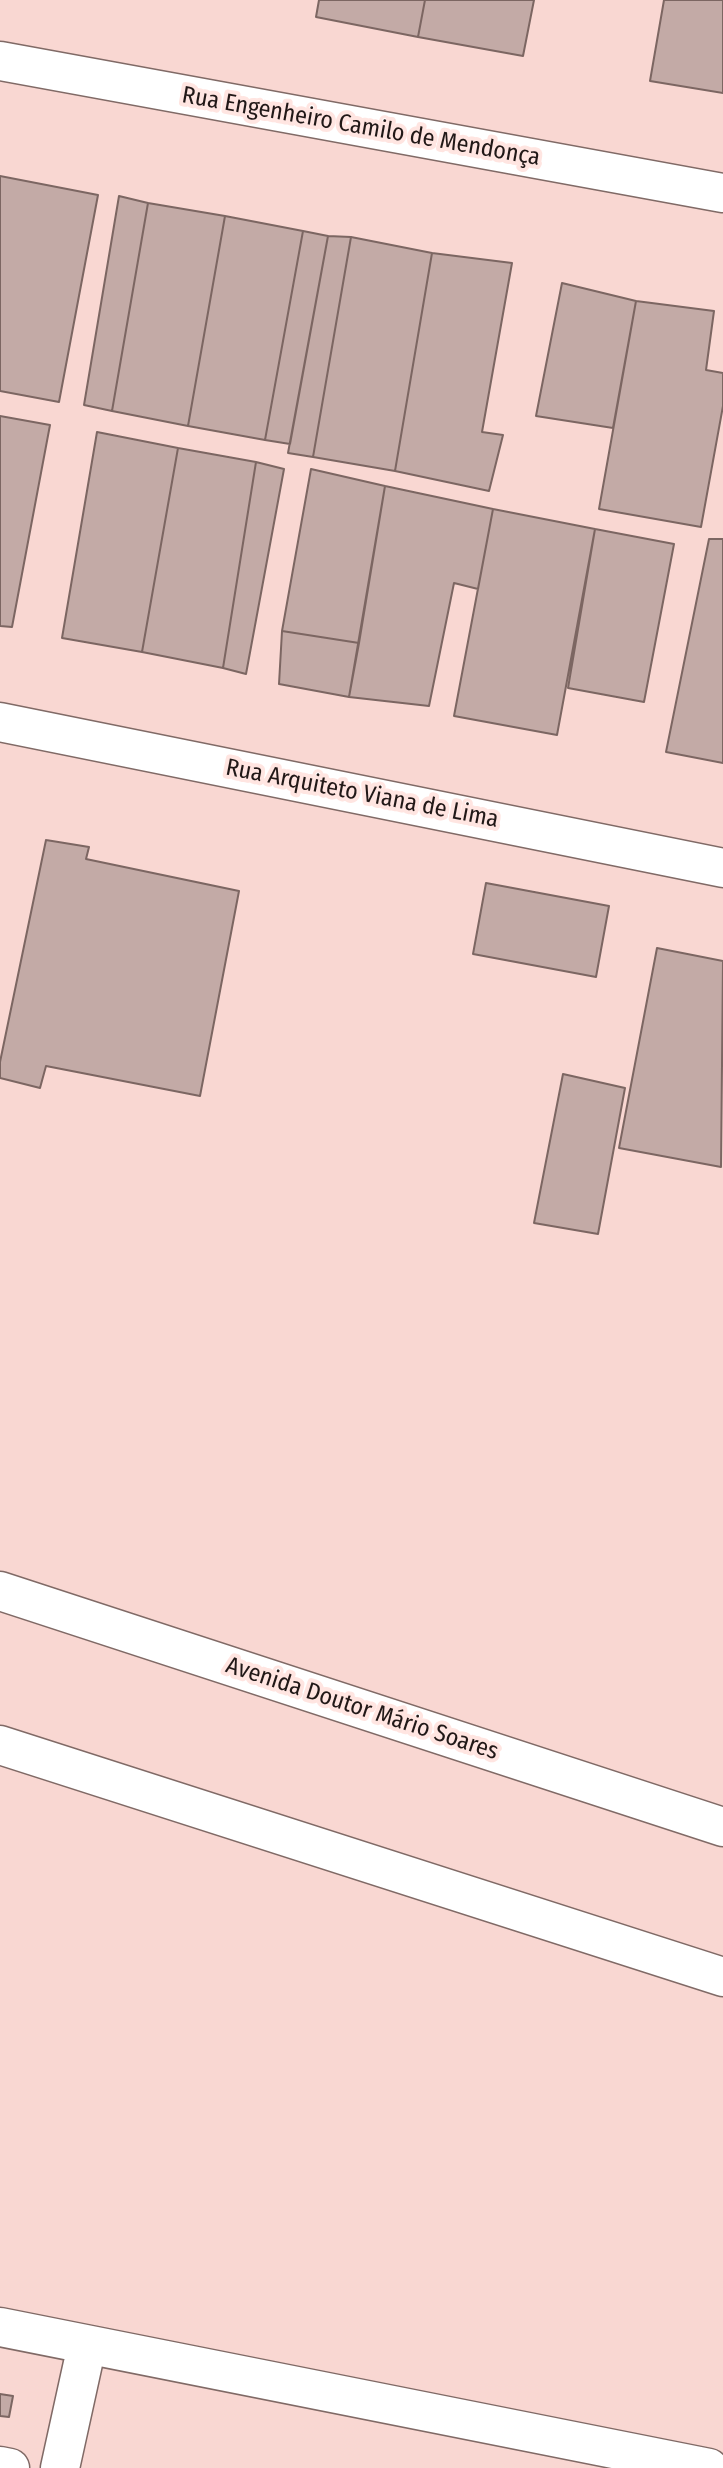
<!DOCTYPE html>
<html>
<head>
<meta charset="utf-8">
<style>
	body { margin:0 }
	canvas { display:block; background:#ffe5e1 }
</style>
</head>
<body>
<canvas width="723" height="2468"></canvas>
<script>
const c = document.querySelector('canvas').getContext('2d');
c.lineJoin = 'round';
function fill(path, color) { c.fillStyle = color; c.fill(path, 'evenodd'); }
const poly = rows => new Path2D(rows.map(r => 'M' + r).join(''));
function trace(path, color, width, dash) { c.strokeStyle = color; c.lineWidth = width; c.lineCap = dash ? 'butt' : 'round'; c.setLineDash(dash || []); c.stroke(path); }
function write(font, color, halo, rows, align = 'center') {
  c.font = font + ' "Fira Sans Condensed",sans-serif'; c.lineWidth = 8; c.setLineDash([]); c.textBaseline = 'middle'; c.strokeStyle = halo; c.fillStyle = color; for (const [text, x, y, turn = 0] of rows) {
    c.save(); c.translate(x, y); c.rotate((+turn || 0) * Math.PI / 180); c.textAlign = isNaN(turn) ? turn : align; if (halo) c.strokeText(text, 0, 0); c.fillText(text, 0, 0); c.restore();
  }
}
const built = poly([
	[0,0,723,0,723,2468,0,2468]
]);
const building = poly([
	[319,0,425,0,418,37,316,17,319,0],
	[425,0,534,0,523,56,418,37,425,0],
	[664,0,723,0,723,93,650,81,664,0],
	[0,176,98,195,59,402,0,391,0,176],
	[119,196,148,203,112,411,84,405,119,196],
	[148,203,225,216,188,426,112,411,148,203],
	[225,216,303,231,265,440,188,426,225,216],
	[303,231,328,236,290,444,265,440,303,231],
	[328,236,351,237,313,457,288,453,328,236],
	[351,237,432,253,395,471,313,457,351,237],
	[432,253,512,263,482,432,503,435,489,491,395,471,432,253],
	[562,283,636,301,613,428,536,416,562,283],
	[636,301,714,311,706,370,723,373,723,406,701,527,599,509,636,301],
	[0,416,50,425,12,627,0,626,0,416],
	[97,432,178,448,142,652,62,638,97,432],
	[178,448,256,462,223,668,142,652,178,448],
	[256,462,284,469,246,674,223,668,256,462],
	[311,469,385,486,359,643,282,631,311,469],
	[385,486,493,509,478,589,454,583,429,706,349,697,385,486],
	[493,509,595,529,557,735,454,716,493,509],
	[595,529,674,544,644,702,568,688,595,529],
	[709,539,723,539,723,763,666,752,709,539],
	[282,631,359,643,349,697,279,684,282,631],
	[46,840,89,847,86,859,239,891,200,1096,46,1066,40,1088,0,1078,0,1062,46,840],
	[486,883,609,906,596,977,473,954,486,883],
	[657,948,723,961,721,1167,619,1148,657,948],
	[563,1074,625,1088,598,1234,534,1223,563,1074],
	[0,2394,13,2396,9,2417,0,2416,0,2394]
]);
const minor = poly([
	[0,61,723,193],
	[0,722,723,868],
	[0,1591,723,1827],
	[0,1745,723,1977],
	[0,2327,709,2468],
	[0,2466,10,2468],
	[60,2468,87,2345]
]);
const streetNames = [
	["Rua Engenheiro Camilo de Mendonça",361,127,10],
	["Rua Arquiteto Viana de Lima",362,794,11],
	["Avenida Doutor Mário Soares",362,1709,18]
];
fill(built, '#f9d7d2');
fill(building, '#c3aaa6');
trace(building, '#7c6662', 2);
trace(minor, '#806a66', 41);
trace(minor, '#fff', 38);
write('24px', '#211817', '#ffe5e1', streetNames);
</script>
</body>
</html>
